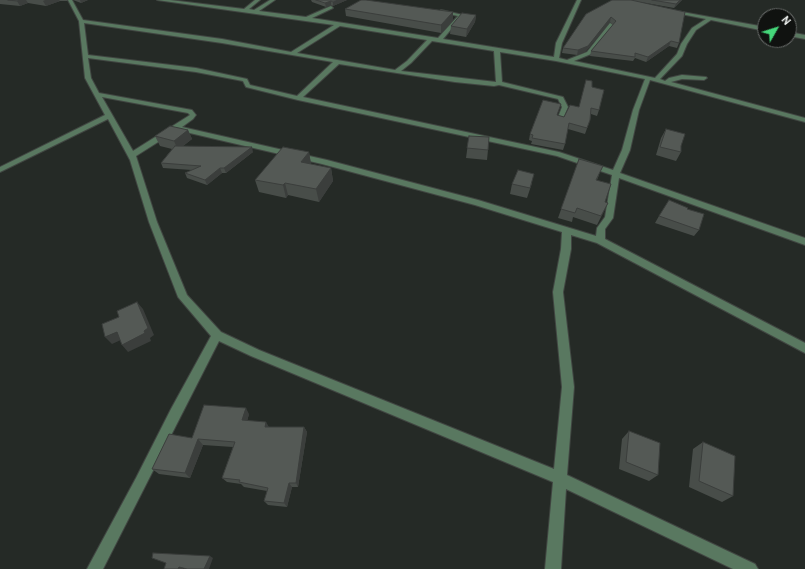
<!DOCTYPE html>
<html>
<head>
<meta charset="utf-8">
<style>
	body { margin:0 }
	#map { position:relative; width:805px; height:569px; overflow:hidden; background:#252a26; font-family:Overpass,sans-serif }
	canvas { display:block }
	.north { position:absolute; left:757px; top:8px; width:40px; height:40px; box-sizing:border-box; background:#101210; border:1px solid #686b69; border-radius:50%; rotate:51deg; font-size:11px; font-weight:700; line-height:16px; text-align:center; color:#edf0ee }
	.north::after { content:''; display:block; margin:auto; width:14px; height:18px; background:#45d77a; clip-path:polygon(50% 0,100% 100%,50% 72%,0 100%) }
</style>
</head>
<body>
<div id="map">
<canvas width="805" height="569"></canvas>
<div class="north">N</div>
</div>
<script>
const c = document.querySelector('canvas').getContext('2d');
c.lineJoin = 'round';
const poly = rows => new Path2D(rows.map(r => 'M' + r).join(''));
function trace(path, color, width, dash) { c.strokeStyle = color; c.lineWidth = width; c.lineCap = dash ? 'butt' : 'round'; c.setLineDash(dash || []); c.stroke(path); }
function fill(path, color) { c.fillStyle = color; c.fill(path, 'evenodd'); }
const minor = poly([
	[68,0,72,0,83,20,222,39,291,52,334,25,157,0,170,0,244,9,255,0,260,0,249,9,254,10,270,0,275,0,259,11,306,17,331,6,333,8,312,18,438,38,458,16,439,12,441,10,463,15,443,39,554,57,556,43,577,0,581,0,562,43,559,58,567,60,587,52,610,23,613,25,591,54,574,61,655,78,677,54,681,44,692,28,706,19,671,12,671,10,765,27,765,31,711,20,696,30,687,44,682,56,660,79,665,81,669,78,682,75,706,77,707,78,704,80,682,79,671,82,805,118,805,122,650,80,639,110,630,150,620,173,805,238,805,245,619,178,613,218,605,229,605,239,805,343,805,353,597,243,571,235,571,249,563,292,574,387,567,475,755,564,758,569,733,569,566,489,561,569,545,569,553,482,251,356,219,341,103,569,87,569,136,478,171,409,211,336,178,297,149,222,130,160,108,119,0,172,0,167,105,115,85,78,79,21,68,0],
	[84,23,222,43,333,62,297,96,250,85,247,79,196,68,88,55,84,23],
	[340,26,427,40,407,61,395,70,297,53,340,26],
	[432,41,494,51,496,82,401,71,411,63,432,41],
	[500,52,556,61,645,79,633,110,622,150,613,170,559,152,303,97,339,64,455,82,494,86,499,85,558,99,562,107,557,120,562,121,568,107,563,97,502,82,500,52],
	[88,58,196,72,243,81,246,87,298,100,557,156,612,175,605,217,597,228,596,236,478,200,327,160,182,127,193,119,196,115,192,110,99,93,91,78,88,58],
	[102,97,188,113,190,115,133,151,102,97],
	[177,130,322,164,475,205,562,232,561,249,553,292,562,387,554,469,259,350,221,332,187,295,157,222,136,156,177,130],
	[789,32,805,35,805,39,789,36,789,32]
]);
const wall = poly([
	[0,0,68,0,67,1,60,1,46,6,28,3,20,6,0,4],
	[73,0,88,0,81,3],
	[311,0,347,0,333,6,331,5,326,7,312,2],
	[612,0,682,0,674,8,640,2,679,43,677,48,669,46,646,62,635,58,633,61,590,56,591,51,613,25,610,22,586,51,577,55,562,53,563,48],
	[345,9,453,20,441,33,346,16],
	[476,15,475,22,466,37,450,34,451,26],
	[592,87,599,110,597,116,591,114,590,120,585,134,568,129,565,144,563,150,531,144,532,141,529,140,530,134,558,115,564,117,579,107],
	[666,129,681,146,681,152,676,161,656,155,661,138],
	[188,130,192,139,183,146,253,152,226,173,222,173,207,185,187,178,185,173,192,170,163,168,161,163,172,149,160,146,155,136],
	[469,136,488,150,487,160,466,158],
	[309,152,311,164,331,168,333,181,319,202,288,195,286,198,259,192,255,180],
	[579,159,599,175,597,180,605,202,608,203,597,225,573,217,572,222,558,218],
	[532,183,527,198,510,194,512,184],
	[687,209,699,230,694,236,655,223,659,216],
	[249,414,247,421,269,427,304,427,307,432,298,487,292,487,287,507,268,505,264,501,267,491,244,487,241,484,227,482,222,478,233,447,203,445,190,478,159,474,152,469,192,438],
	[629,431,658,475,649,481,619,469,622,439],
	[703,442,733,496,722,502,689,487,693,449]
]);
const shadedWall = poly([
	[20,0,26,0,28,3,20,6,17,1],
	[45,0,59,0,60,1,46,6,43,1],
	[80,0,88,0,81,3],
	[338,0,347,0,333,6,333,2],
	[680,0,682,0,674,8,676,4],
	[331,1,331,5,326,7,325,3],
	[453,12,453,20,441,33,441,25],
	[476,15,475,22,466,37,467,29],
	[611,17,610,22,586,51,577,55,578,50],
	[671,41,669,46,646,62,648,57],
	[188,130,192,139,178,150,174,141],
	[252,147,253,152,226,173,224,168],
	[309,152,311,164,301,162],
	[220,168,222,173,207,185,205,180],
	[331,168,333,181,319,202,316,189],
	[285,183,288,195,286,198,283,185],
	[137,302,143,309,154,335,150,338,151,341,128,352,122,345],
	[117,332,123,339,112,344,105,337],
	[246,408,249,414,246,426,242,420],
	[266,422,269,427,265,427],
	[304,427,307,432,298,487,296,483],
	[198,439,203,445,190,478,185,473],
	[289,483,292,487,287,507,284,503],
	[210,556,213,558,209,569,204,569],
	[179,567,183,568,183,569,178,569]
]);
const building = poly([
	[8,0,20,0,17,1,8,0],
	[316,0,338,0,333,2,331,1,325,3,316,0],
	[361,0,366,0,453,12,441,25,345,9,361,0],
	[612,0,631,0,685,12,679,43,671,41,648,57,635,53,635,57,591,51,616,21,611,17,588,46,578,50,563,48,586,14,612,0],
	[652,0,680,0,676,4,652,0],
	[462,13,476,15,467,29,451,26,462,13],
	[586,80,592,81,592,87,604,90,599,110,591,108,590,120,587,128,569,123,565,144,532,138,533,135,530,134,543,100,561,104,557,115,564,117,570,105,579,107,586,80],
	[170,126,188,130,174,141,155,136,170,126],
	[666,129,685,134,681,146,681,152,660,147,666,129],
	[469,136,489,137,488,150,467,148,469,136],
	[175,146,252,147,224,168,220,168,205,180,185,173,201,166,161,163,175,146],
	[283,147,309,152,301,162,331,168,316,189,285,183,283,185,255,180,283,147],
	[579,159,603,166,596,180,611,184,605,202,608,203,601,216,577,208,575,213,561,209,579,159],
	[518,170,534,174,530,188,512,184,518,170],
	[669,200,688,208,687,209,704,214,699,230,659,216,669,200],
	[137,302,148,328,144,331,145,333,122,345,117,332,105,337,102,324,119,317,117,311,137,302],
	[204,405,246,408,242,420,266,422,265,427,304,427,296,483,289,483,284,503,264,501,268,488,239,482,240,480,222,478,235,442,198,439,185,473,152,469,169,434,192,438,204,405],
	[629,431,660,443,658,475,626,462,629,431],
	[703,442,735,456,733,496,699,481,703,442],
	[153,553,210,556,204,569,187,569,179,567,178,569,164,569,166,563,152,558,153,553]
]);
trace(minor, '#414642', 2);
fill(minor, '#597860');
fill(wall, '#484d49');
fill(shadedWall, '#3b3e3c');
fill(building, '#545955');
trace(building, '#3b3e3c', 1);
</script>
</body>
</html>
